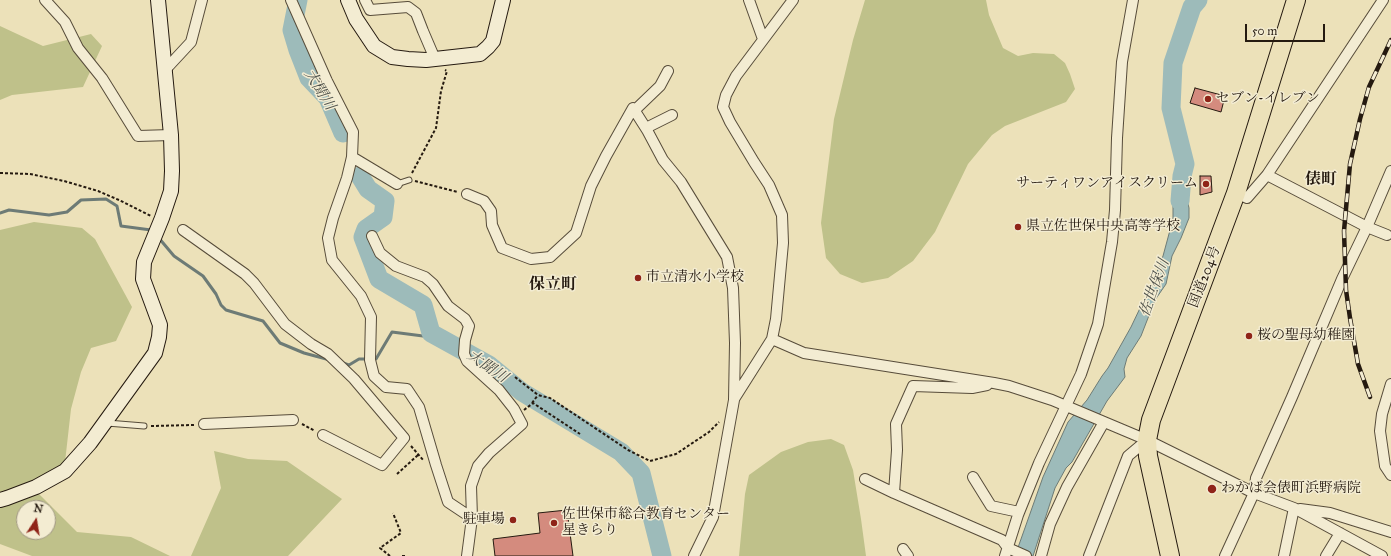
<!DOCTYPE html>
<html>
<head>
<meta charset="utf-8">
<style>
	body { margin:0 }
	#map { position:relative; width:1391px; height:556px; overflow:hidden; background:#ece1b9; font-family:"IM FELL Great Primer",serif }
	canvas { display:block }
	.north { position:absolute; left:16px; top:500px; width:40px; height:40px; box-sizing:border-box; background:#f3ecd2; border:1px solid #a19884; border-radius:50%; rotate:12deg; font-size:11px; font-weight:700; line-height:16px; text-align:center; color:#251a10 }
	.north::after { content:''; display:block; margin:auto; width:14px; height:18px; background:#8f2418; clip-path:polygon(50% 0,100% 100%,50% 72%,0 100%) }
	.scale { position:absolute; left:1245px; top:24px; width:80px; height:18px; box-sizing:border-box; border:2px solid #251a10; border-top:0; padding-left:5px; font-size:12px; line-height:14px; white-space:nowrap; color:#251a10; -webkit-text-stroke:3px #f3ecd2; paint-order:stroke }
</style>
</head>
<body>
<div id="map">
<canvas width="1391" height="556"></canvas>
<div class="north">N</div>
<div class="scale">50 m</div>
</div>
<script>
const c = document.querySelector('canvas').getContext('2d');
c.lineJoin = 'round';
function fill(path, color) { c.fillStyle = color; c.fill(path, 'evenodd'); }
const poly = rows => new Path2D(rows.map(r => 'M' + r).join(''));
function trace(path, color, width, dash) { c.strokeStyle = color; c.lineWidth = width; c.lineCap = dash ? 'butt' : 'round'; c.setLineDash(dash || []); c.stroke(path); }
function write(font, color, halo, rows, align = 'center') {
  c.font = font + ' "IM FELL Great Primer","Noto Serif JP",serif'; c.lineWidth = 3; c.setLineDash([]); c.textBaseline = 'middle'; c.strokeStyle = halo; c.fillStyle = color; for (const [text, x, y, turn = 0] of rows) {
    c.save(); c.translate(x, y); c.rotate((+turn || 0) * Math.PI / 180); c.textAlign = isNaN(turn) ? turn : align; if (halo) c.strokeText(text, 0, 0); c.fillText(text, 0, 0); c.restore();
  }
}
const green = poly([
	[865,0,986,0,989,15,1003,48,1018,56,1033,53,1054,54,1065,63,1070,74,1075,89,1066,102,1005,126,992,135,968,164,935,232,913,261,888,278,862,283,840,274,826,258,821,223,834,119,853,40],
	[0,26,43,46,91,34,102,46,83,87,12,95,0,100],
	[34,222,82,228,95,239,132,307,116,341,91,348,81,372,71,409,65,462,39,494,77,532,131,537,170,556,32,556,0,544,0,230],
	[24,508,48,508,48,532,24,532],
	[831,439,844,445,853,470,861,519,866,556,739,556,745,494,749,475,781,452,808,442],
	[214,451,248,459,287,461,342,499,288,556,191,556,221,488]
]);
const water = poly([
	[1181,172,1189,208,1189,218,1181,238,1172,256,1166,284,1155,300,1141,336,1127,358,1124,369,1125,377,1107,401,1072,462,1066,468,1055,488,1033,556,1015,556,1043,477,1068,422,1087,400,1102,376,1108,368,1131,327,1142,304,1147,298,1163,256,1173,219,1173,202,1181,172]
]);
const stream = poly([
	[0,213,9,210,49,215,67,212,81,200,106,199,117,206,121,226,151,230,153,232],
	[158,237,174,256,203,276,216,294,221,305,226,310,263,321,280,343,304,353,330,360],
	[343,363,349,365,359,359,376,359,392,332,423,336,431,333]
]);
const river = poly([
	[298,0,292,30,298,50,309,78,328,98,343,133],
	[360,176,368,189,385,201,383,217,366,229,363,237,379,279,423,305,431,333,489,365,522,392,621,452,641,473,662,556],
	[1180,201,1182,176,1185,164,1171,108,1173,63,1192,7,1198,0]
]);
const building = poly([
	[1195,88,1225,96,1221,112,1190,103,1195,88],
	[1200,176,1211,176,1212,192,1200,195,1200,176],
	[567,510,573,556,495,556,493,539,540,533,538,513,567,510]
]);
const path = poly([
	[0,173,30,174,64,181,98,191,119,200,151,216],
	[412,173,436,128,441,91,447,71,445,70],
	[415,181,458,192],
	[515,377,538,395,550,398,628,450,650,461,676,454,709,432,719,422],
	[532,403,538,395],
	[524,410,533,403,580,434],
	[302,424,315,431],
	[151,426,194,425],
	[411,446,424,461],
	[397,474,418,455],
	[390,556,380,548,401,533,393,513],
	[402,556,406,556]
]);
const lane = poly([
	[397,184,409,180],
	[107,423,144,426]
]);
const street = poly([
	[45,0,65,22,78,48,102,78,138,136,171,135],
	[291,0,327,81,353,132,352,157,347,178,333,218,328,238,332,260,361,296,371,317,370,360,374,376,386,387,407,389,419,407,436,465,448,502,472,518],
	[365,0,370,10,408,7,416,13,423,31,435,59],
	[749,0,763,39],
	[165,70,191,42,202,0],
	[635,110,660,86,668,71],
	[646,128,672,115],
	[352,157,397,184],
	[1267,175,1367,227,1387,235],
	[1236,193,1247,198,1267,175,1383,0],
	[467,194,484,201,491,211,492,225,502,248,531,259,550,257,576,233,591,186,606,156,633,108,647,130,663,160,681,182,727,257,733,288,735,343,734,400,713,517,694,556],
	[183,230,245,274,254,283,285,324,311,344,328,354,354,379,404,438,382,465,323,435],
	[372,236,380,253,396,266,425,277,433,284,448,306,465,319,469,326,465,340,464,354,467,361,499,390,514,409,522,424,489,453,478,466,471,486,472,518,467,556],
	[772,339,804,353,994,383,1009,386,1052,400,1147,440,1254,493,1294,508,1382,556],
	[1391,384,1382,414,1380,431,1385,466,1391,475],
	[734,399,772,339,776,319,783,243,782,215,769,185,754,162,730,122,723,107,726,95,736,76,793,0],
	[204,424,293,420],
	[973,477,991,506,1019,512],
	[865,479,894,493,1002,540,1008,548,1026,556],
	[894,493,897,450,896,424,913,386,972,388,987,385],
	[1300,509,1330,513,1391,532],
	[903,549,908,556],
	[1005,556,1018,515,1039,463,1081,374,1098,324,1112,242,1115,210,1117,138,1122,62,1133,0],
	[1041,556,1050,524,1067,487,1104,422],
	[1089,556,1128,456,1147,440],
	[1225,556,1254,493,1256,478,1292,397,1342,279,1367,227,1391,171],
	[1284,556,1294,508],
	[1326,556,1340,533]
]);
const secondary = poly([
	[348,0,356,19,374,46,392,57,408,59,426,60,480,54,488,47,493,41,503,0],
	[0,500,7,498,36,487,65,471,90,443,155,353,159,337,160,325,143,279,144,262,162,218,171,191,172,171,171,135,158,0]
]);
const highway = poly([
	[1170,556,1148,456,1147,440,1151,420,1236,193,1296,0]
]);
const rail = poly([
	[1370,397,1358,364,1350,318,1346,290,1344,231,1350,164,1360,119,1369,87,1391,40]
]);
const markers = [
	[1208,99,4,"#8f2418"],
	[1206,184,4,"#8f2418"],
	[1018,227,4,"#8f2418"],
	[638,278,4,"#8f2418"],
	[1249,336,4,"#8f2418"],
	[1212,489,5,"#8f2418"],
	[513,520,4,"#8f2418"],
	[554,523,4,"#8f2418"]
];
const poiNames = [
	["セブン-イレブン",1216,99],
	["サーティワンアイスクリーム",1198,184,"right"],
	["県立佐世保中央高等学校",1026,227],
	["市立清水小学校",646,278],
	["桜の聖母幼稚園",1257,336],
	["わかば会俵町浜野病院",1221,489],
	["佐世保市総合教育センター",562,515],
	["星きらり",562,531],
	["駐車場",505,520,"right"]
];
const streetNames = [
	["国道204号",1205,277,-69]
];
const waterNames = [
	["大聞川",319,90,58],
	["佐世保川",1155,288,-70],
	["大聞川",487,367,34]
];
const quarterNames = [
	["俵町",1321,180],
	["保立町",553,285]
];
fill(green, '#bfc18a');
fill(water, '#9dbbba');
trace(water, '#6d7b76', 1);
trace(stream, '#6d7b76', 3);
trace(river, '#9dbbba', 19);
fill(building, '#d48b7e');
trace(building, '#251a10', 1);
trace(lane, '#574c3a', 7);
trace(street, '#574c3a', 12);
trace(secondary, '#251a10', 16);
trace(highway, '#251a10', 20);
trace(path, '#251a10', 2, [3, 2]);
trace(lane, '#f3ecd2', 5);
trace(street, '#f3ecd2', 10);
trace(secondary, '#f3ecd2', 14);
trace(highway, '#ece1b9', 18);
trace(rail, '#251a10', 4.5);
trace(rail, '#f3ecd2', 3, [9]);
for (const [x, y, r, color] of markers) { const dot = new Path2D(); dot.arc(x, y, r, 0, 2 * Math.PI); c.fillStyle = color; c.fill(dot); trace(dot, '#f3ecd2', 1.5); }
write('14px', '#251a10', '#f3ecd2', poiNames, 'left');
write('14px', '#251a10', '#f3ecd2', streetNames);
write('italic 15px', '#4f524c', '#f3ecd2', waterNames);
write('bold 16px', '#251a10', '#f3ecd2', quarterNames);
</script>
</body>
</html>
